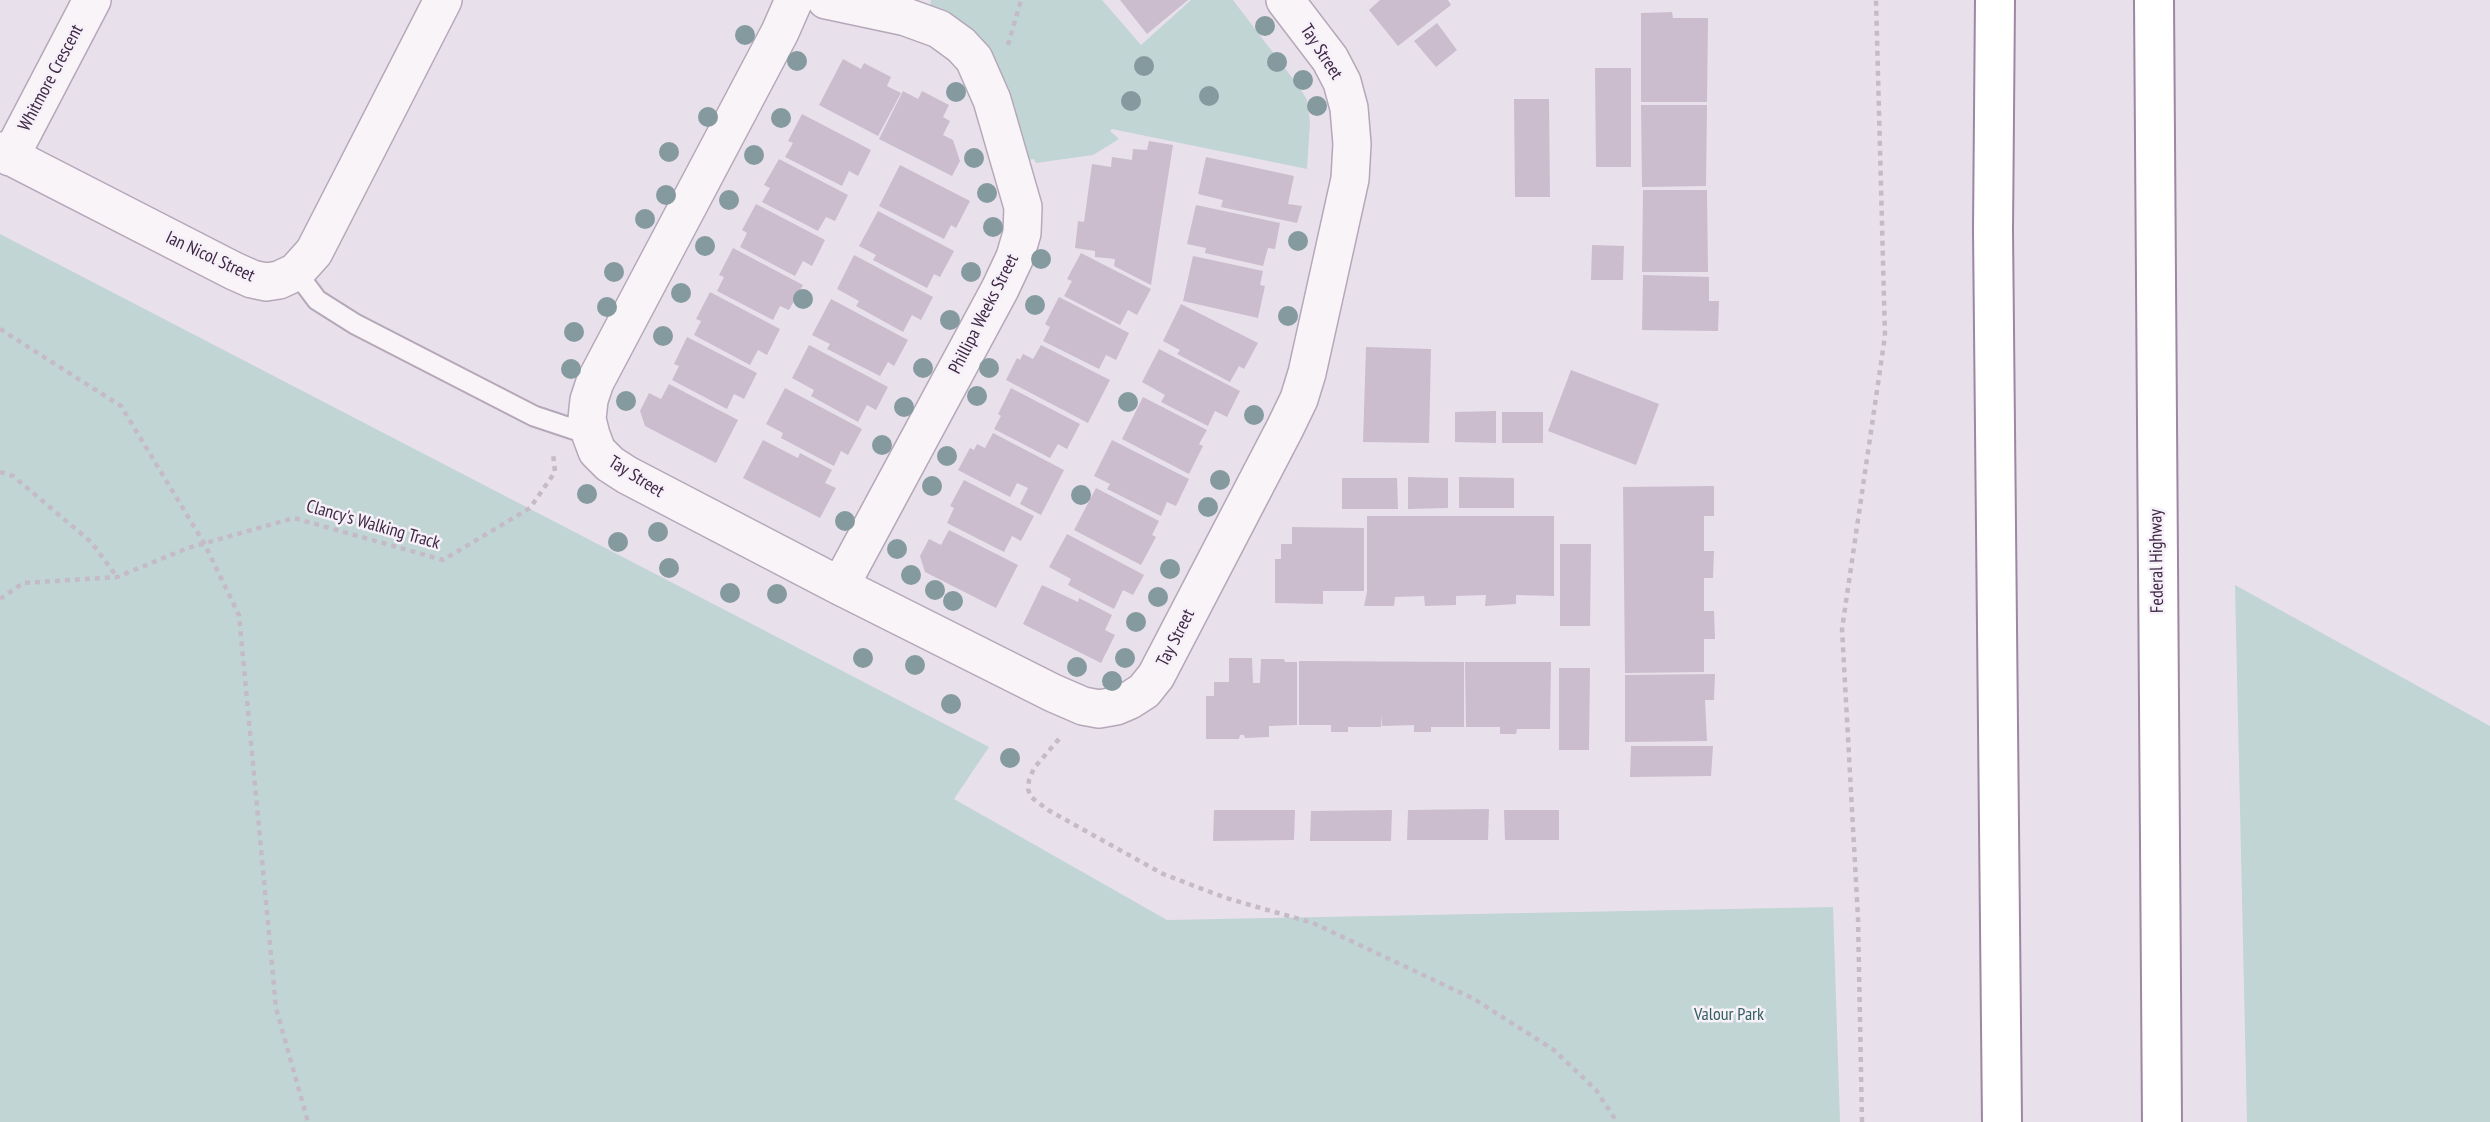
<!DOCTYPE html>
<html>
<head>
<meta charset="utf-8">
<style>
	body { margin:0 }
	canvas { display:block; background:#e8e0eb }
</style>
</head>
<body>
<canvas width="2490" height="1122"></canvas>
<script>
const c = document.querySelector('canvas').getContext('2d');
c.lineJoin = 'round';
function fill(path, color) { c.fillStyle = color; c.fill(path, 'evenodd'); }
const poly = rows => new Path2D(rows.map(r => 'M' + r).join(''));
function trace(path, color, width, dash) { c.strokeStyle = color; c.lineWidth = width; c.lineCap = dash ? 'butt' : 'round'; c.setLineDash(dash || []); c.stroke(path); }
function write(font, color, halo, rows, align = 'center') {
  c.font = font + ' "PT Sans Narrow",sans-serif'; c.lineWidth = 5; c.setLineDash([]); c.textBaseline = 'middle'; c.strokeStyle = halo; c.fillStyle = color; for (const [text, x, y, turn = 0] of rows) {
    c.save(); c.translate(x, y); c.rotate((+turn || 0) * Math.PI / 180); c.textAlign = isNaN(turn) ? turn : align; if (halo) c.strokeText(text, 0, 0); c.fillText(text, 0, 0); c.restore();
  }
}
const green = poly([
	[931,0,1102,0,1141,45,1191,0,1233,0,1300,88,1307,100,1310,122,1307,169,1112,129,1110,131,1119,139,1093,155,1036,163,1034,159,1029,160,1006,97,930,7],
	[0,234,989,747,954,799,1167,920,1833,907,1840,1122,0,1122],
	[2235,585,2490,726,2490,1122,2247,1122]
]);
const building = poly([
	[1120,0,1188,0,1147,34],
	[1380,0,1448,0,1451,5,1398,46,1369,10],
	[1672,12,1673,18,1708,18,1707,102,1641,102,1641,13],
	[1437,23,1457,50,1436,67,1414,41],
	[843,59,861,69,864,63,891,77,887,86,901,93,878,136,819,105],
	[1595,68,1631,68,1631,167,1596,167],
	[903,91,918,99,922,91,949,105,943,117,950,121,943,135,953,140,960,161,952,176,879,139],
	[1514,99,1549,99,1550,197,1515,197],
	[1641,105,1707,105,1706,186,1642,187],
	[802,114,871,150,858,176,849,171,842,186,785,157,793,143,788,141],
	[1149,141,1173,145,1151,285,1114,266,1115,259,1095,257,1095,251,1075,248,1078,221,1084,222,1092,164,1111,167,1112,157,1132,160,1133,149,1147,150],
	[1206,157,1294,176,1288,204,1302,206,1297,223,1221,207,1223,200,1198,194],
	[779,159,848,195,835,221,826,217,818,231,762,202,770,188,764,185],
	[900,165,970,201,956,228,951,225,944,239,879,206],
	[1643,190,1707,190,1708,272,1642,272],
	[756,204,825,240,812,266,803,261,795,276,740,247,747,233,742,230],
	[1196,205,1280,223,1275,249,1268,248,1263,266,1205,253,1206,248,1187,244],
	[878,211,954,251,940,277,934,274,927,288,873,260,876,255,859,246],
	[1592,245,1624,246,1623,280,1591,280],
	[733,248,803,285,789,310,780,306,773,320,717,291,724,277,719,275],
	[1081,253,1151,289,1137,315,1128,310,1120,325,1064,296,1072,281,1067,279],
	[854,255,933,297,921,320,912,315,903,332,856,306,859,301,837,289],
	[1193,256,1263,271,1260,285,1265,286,1258,318,1183,301],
	[1643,275,1709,277,1709,301,1719,301,1718,331,1642,330],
	[710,292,780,329,767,355,758,350,750,365,694,335,701,321,696,319],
	[1059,297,1129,333,1116,360,1106,355,1099,369,1043,341,1050,327,1045,324],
	[831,299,908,340,894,366,888,362,880,376,827,349,830,344,812,335],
	[1181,304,1258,343,1244,369,1239,366,1230,382,1177,354,1180,350,1163,341],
	[687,337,757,373,744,399,734,394,727,409,672,380,679,366,674,364],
	[809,345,888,387,876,410,867,405,858,422,811,396,814,390,792,378],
	[1041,345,1110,380,1088,423,1006,380,1017,358,1020,360,1023,354,1033,359],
	[1366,347,1431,349,1429,443,1363,442],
	[1159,349,1240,391,1227,417,1215,411,1208,426,1161,402,1165,395,1142,382],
	[1571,370,1659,404,1636,465,1548,431],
	[669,384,738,420,716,463,645,426,640,411,649,393,661,399],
	[785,388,862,429,848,455,841,451,834,466,781,438,783,433,766,424],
	[1011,388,1080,424,1067,449,1058,444,1050,458,994,429,1001,416,998,414],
	[1143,397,1207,430,1199,444,1203,446,1189,474,1122,439],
	[1496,411,1496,443,1455,442,1455,412],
	[1502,412,1543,412,1543,443,1502,443],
	[993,433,1064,470,1041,515,1020,504,1028,488,1017,483,1010,497,958,470,970,448,974,450,977,444,985,448],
	[763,440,798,458,800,453,832,470,825,483,836,488,820,518,743,478],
	[1112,440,1189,479,1176,506,1167,502,1161,516,1107,489,1110,484,1094,476],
	[1408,477,1448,478,1448,508,1408,509],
	[1459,477,1514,478,1514,508,1459,508],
	[1342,478,1397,478,1398,509,1342,509],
	[964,480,1034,516,1021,541,1012,536,1004,552,947,523,954,508,950,506],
	[1714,486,1714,516,1704,516,1704,551,1714,551,1713,578,1704,578,1704,611,1714,611,1715,639,1704,639,1704,672,1625,673,1623,487],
	[1096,488,1159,521,1152,535,1156,537,1141,565,1074,530],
	[1367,516,1554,516,1554,596,1516,595,1516,604,1485,606,1486,595,1456,596,1456,605,1425,606,1424,596,1395,597,1394,606,1364,606,1367,592],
	[1292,527,1364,528,1364,591,1323,591,1323,604,1275,603,1275,559,1281,559,1281,544,1292,544],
	[949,530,1018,565,996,608,925,572,920,556,929,539,941,545],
	[1067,534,1144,575,1133,595,1123,590,1114,609,1068,585,1071,579,1049,567],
	[1560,544,1591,544,1590,626,1560,626],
	[1042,585,1078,602,1079,598,1112,615,1105,630,1115,635,1101,663,1023,624],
	[1229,658,1252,658,1253,683,1260,683,1261,659,1284,659,1285,662,1297,662,1297,725,1269,726,1269,737,1245,738,1244,735,1240,735,1239,739,1206,739,1206,696,1214,696,1214,682,1229,682],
	[1299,661,1464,662,1464,727,1431,727,1431,732,1414,732,1414,725,1382,726,1382,714,1381,727,1348,727,1348,732,1331,732,1331,725,1299,725],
	[1465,662,1551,662,1550,729,1517,729,1516,734,1500,734,1500,727,1466,727],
	[1559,668,1590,668,1589,750,1559,750],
	[1715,674,1714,700,1705,700,1707,741,1625,742,1625,675],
	[1631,746,1713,746,1711,776,1630,777],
	[1489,809,1488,840,1407,840,1408,810],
	[1214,810,1295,810,1294,840,1213,841],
	[1392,810,1391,841,1310,841,1311,811],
	[1504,810,1559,810,1559,840,1505,840]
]);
const path = poly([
	[1008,45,1021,0],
	[0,329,121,406,204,543,239,615,276,1008,308,1122],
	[0,472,13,476,91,542,117,577],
	[0,599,23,583,117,577,188,548,294,518,443,560,530,508,555,472,553,453],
	[1059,739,1034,768,1029,780,1028,789,1031,797,1048,810,1163,874,1226,898,1313,923,1474,999,1554,1050,1596,1090,1617,1122],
	[1862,1122,1858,918,1842,629,1885,336,1876,0]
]);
const lane = poly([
	[296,272,317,300,355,324,534,416,591,435]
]);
const street = poly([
	[794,0,780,32,595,382,589,400,587,419,591,435,597,451,610,464,627,475,840,586,1053,693,1083,706,1099,709,1116,706,1130,700,1144,691,1156,676,1285,428,1299,399,1307,373,1350,179,1352,144,1349,108,1342,82,1330,59,1285,0],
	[826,0,906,17,939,29,961,45,974,59,992,100,1023,207,1022,233,1015,257,1000,289,840,586],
	[0,151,234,271,252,279,266,282,279,280,296,272,314,252,443,0],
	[10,157,92,0]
]);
const highway = poly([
	[1995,0,1993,230,2002,1122],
	[2154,0,2162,1122]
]);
const trees = [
	[1265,26],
	[745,35],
	[797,61],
	[1277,62],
	[1144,66],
	[1303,80],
	[956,92],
	[1209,96],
	[1131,101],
	[1317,106],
	[708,117],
	[781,118],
	[669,152],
	[754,155],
	[974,158],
	[987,193],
	[666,195],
	[729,200],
	[645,219],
	[993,227],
	[1298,241],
	[705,246],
	[1041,259],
	[614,272],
	[971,272],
	[681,293],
	[803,299],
	[1035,305],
	[607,307],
	[1288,316],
	[950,320],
	[574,332],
	[663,336],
	[923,368],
	[989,368],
	[571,369],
	[977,396],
	[626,401],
	[1128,402],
	[904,407],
	[1254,415],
	[882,445],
	[947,456],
	[1220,480],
	[932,486],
	[587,494],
	[1081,495],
	[1208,507],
	[845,521],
	[658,532],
	[618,542],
	[897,549],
	[669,568],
	[1170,569],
	[911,575],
	[935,590],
	[730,593],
	[777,594],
	[1158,597],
	[953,601],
	[1136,622],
	[863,658],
	[1125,658],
	[915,665],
	[1077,667],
	[1112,681],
	[951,704],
	[1010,758]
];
const streetNames = [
	["Tay Street",1321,52,57],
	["Whitmore Crescent",51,78,-62],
	["Ian Nicol Street",210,257,25],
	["Phillipa Weeks Street",984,314,-63],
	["Tay Street",636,477,32],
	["Clancy's Walking Track",373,525,16],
	["Federal Highway",2157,561,-91],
	["Tay Street",1176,638,-63]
];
const parkNames = [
	["Valour Park",1729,1015]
];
fill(green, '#c1d5d4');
fill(building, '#cbbdce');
trace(lane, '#b5a8b9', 23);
trace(street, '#b5a8b9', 40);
trace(highway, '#9d87a2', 42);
trace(path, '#c4bbc6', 4.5, [5, 5]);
trace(lane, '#f8f4f8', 19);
trace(street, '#f8f4f8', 37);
trace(highway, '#fff', 38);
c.fillStyle = '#859a9f';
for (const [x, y] of trees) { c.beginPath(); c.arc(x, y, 10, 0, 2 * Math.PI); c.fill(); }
write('18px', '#3e2744', '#f6f0f8', streetNames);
write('18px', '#346060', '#f6f0f8', parkNames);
</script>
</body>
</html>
